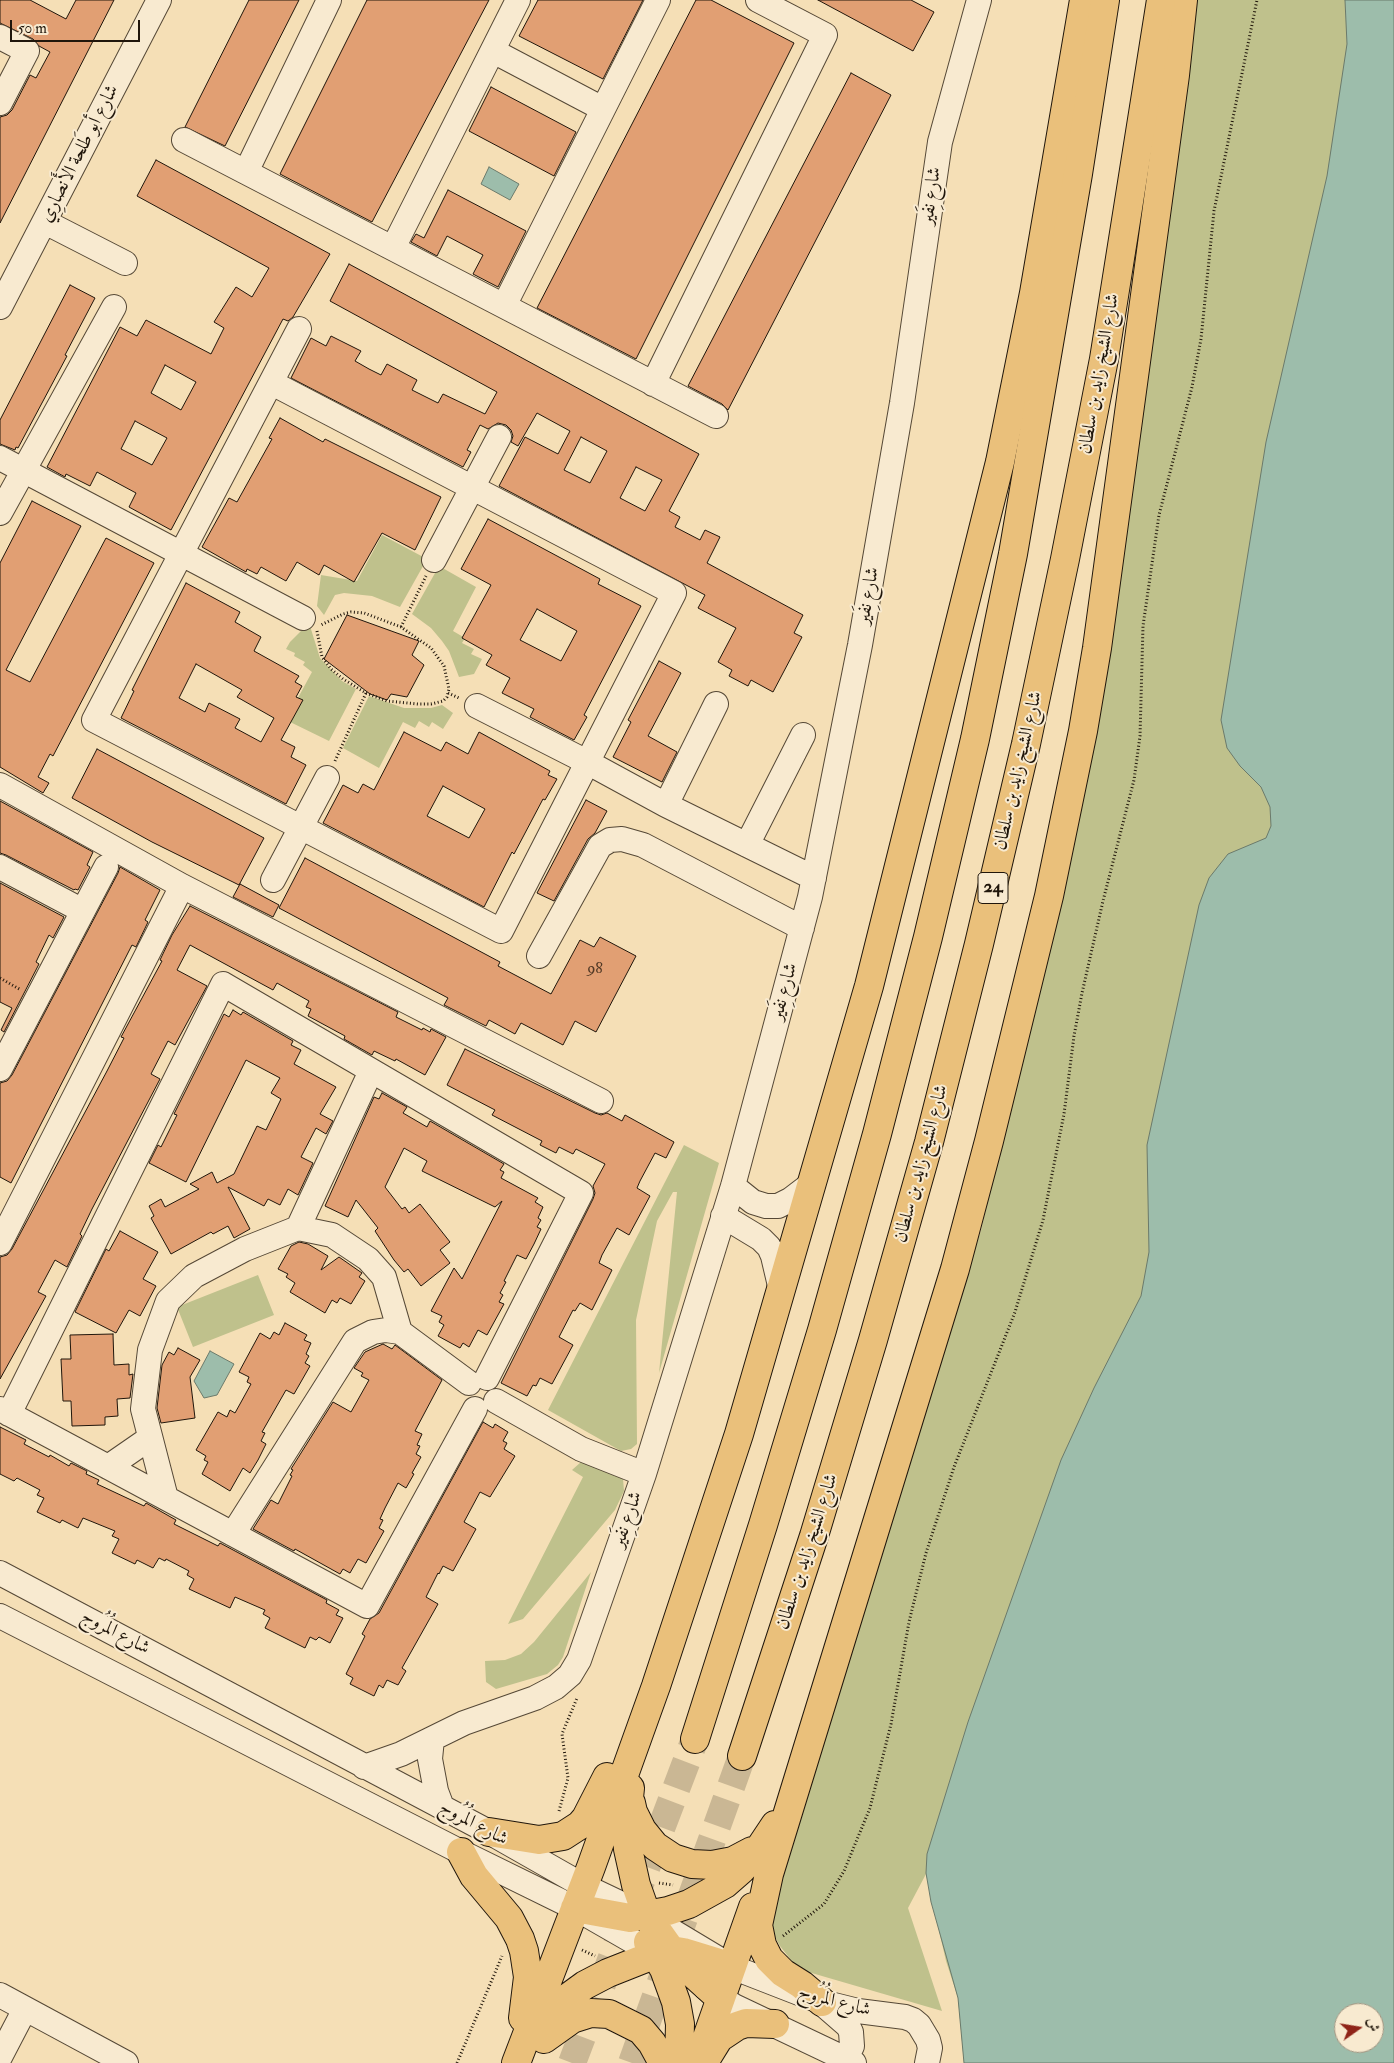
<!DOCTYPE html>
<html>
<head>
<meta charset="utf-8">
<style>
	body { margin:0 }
	#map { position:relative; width:1394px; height:2063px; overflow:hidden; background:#f5dfb6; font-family:"IM FELL Double Pica",Amiri,serif }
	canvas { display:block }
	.north { position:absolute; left:1334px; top:2003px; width:50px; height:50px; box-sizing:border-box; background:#f8ead0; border:1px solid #a29581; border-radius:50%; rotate:77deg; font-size:14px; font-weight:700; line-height:20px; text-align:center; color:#20160b }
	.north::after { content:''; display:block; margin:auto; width:18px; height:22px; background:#8f2418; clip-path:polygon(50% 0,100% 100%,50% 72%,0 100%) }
	.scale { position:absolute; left:10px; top:20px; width:130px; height:22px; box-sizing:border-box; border:2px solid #20160b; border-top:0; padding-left:6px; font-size:15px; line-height:18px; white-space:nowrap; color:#20160b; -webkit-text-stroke:4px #f8ead0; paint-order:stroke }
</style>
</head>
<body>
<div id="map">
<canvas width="1394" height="2063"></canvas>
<div class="north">ش</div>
<div class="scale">50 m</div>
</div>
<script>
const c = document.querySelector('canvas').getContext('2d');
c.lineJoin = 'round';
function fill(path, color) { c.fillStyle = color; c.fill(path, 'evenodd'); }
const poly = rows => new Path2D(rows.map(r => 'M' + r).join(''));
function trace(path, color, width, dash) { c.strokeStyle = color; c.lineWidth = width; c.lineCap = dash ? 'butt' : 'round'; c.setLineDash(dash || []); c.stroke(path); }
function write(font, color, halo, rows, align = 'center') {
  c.font = font + ' "IM FELL Double Pica",Amiri,serif'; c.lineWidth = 4; c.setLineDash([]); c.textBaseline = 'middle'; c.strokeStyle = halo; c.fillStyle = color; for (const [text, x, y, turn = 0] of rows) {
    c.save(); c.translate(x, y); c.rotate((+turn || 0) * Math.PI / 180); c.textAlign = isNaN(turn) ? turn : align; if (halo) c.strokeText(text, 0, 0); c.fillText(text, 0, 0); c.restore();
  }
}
const green = poly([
	[1196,0,1394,0,1394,2063,964,2063,958,1998,946,1961,926,1874,908,1908,942,2011,798,1969,780,1946,769,1926,770,1910,981,1230,1066,873,1112,640],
	[1344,2013,1374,2013,1374,2043,1344,2043],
	[382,535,427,559,400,607,372,596,344,593,335,595,324,615,317,606,321,575,357,581],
	[439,566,476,587,453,631,465,638,462,643,474,649,471,654,482,659,474,674,459,677,449,651,442,641,431,628,412,614],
	[306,626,310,626,320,658,342,681,356,689,329,741,286,720,312,672,303,665,305,662,294,656,295,653,286,649,290,642],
	[369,696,404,708,431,708,442,705,453,713,443,729,432,722,429,727,419,721,415,728,403,722,379,768,343,748],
	[684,1145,719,1163,659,1373,677,1192,673,1192,657,1221,636,1320,637,1444,631,1449,621,1451,548,1410],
	[258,1275,274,1315,193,1347,177,1307],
	[589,1460,617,1472,623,1479,624,1491,615,1510,523,1619,508,1624,583,1477,572,1470,581,1462],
	[591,1572,563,1657,558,1665,547,1674,496,1689,486,1682,485,1661,505,1660,521,1654,534,1642]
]);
const water = poly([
	[1345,0,1394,0,1394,2063,964,2063,958,1998,931,1902,926,1873,927,1854,968,1722,1061,1460,1094,1388,1141,1296,1149,1252,1147,1145,1199,905,1209,878,1228,854,1266,838,1271,826,1270,807,1261,787,1240,766,1227,748,1221,720,1266,442,1327,176,1347,44,1345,0],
	[1344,2013,1374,2013,1374,2043,1344,2043,1344,2013],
	[489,167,519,184,510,200,481,184,489,167],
	[210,1351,234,1364,217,1395,204,1398,194,1381,210,1351]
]);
const building = poly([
	[0,0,30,0,66,19,76,0,114,0,0,223,0,117,7,115,12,110,30,75,36,78,50,52,39,46,33,39,0,23,0,0],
	[249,0,299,0,225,146,185,127,249,0],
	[367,0,489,0,372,222,280,174,367,0],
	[538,0,643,0,603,79,519,36,538,0],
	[696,0,711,0,794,43,636,359,537,308,696,0],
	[818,0,911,0,934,12,913,51,818,0],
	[851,73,891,95,728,410,722,404,688,386,851,73],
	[491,87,576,132,554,176,469,131,491,87],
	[156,160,330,254,293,317,288,321,283,319,171,530,129,507,136,493,97,472,90,486,66,474,65,477,47,467,120,327,137,336,146,320,211,354,224,328,214,322,236,287,252,297,269,268,137,196,156,160],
	[165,365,196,382,181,410,151,393,165,365],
	[135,421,167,438,152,465,121,449,135,421],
	[448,190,526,231,498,287,473,274,483,255,447,236,437,256,411,242,416,234,424,238,448,190],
	[349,264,699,454,669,511,680,517,675,527,700,540,705,530,720,537,707,563,803,615,794,633,802,637,773,692,751,680,748,686,729,676,732,670,718,662,736,628,698,608,705,595,499,486,525,437,558,454,570,431,537,413,518,446,511,442,513,436,511,430,506,425,498,423,488,429,480,425,467,450,471,452,463,467,291,378,311,338,326,346,331,336,361,351,355,361,369,369,381,375,387,364,417,380,412,390,438,403,443,394,485,414,497,392,330,301,349,264],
	[581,437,607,451,590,483,564,470,581,437],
	[636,467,662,480,645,511,620,498,636,467],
	[70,285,95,298,65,355,67,356,18,448,16,447,15,450,0,444,0,420,70,285],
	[280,418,323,442,325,439,441,497,415,550,382,533,354,582,324,565,319,575,297,562,286,581,261,567,257,574,247,569,246,572,202,547,229,498,237,502,272,439,269,438,280,418],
	[32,501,81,526,6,670,30,682,106,538,154,563,53,756,50,754,38,777,49,783,43,793,0,767,0,563,32,501],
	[488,519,600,579,598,584,641,606,584,715,587,717,574,740,530,717,534,709,502,693,510,678,486,665,492,655,462,638,491,585,461,569,488,519],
	[537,609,577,631,561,661,520,640,537,609],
	[186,583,240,612,235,622,261,637,254,651,299,676,295,682,302,686,296,697,303,700,281,740,295,747,291,757,306,765,286,804,121,718,134,691,132,690,186,583],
	[196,664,242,690,237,697,274,718,261,742,235,728,240,719,209,703,205,712,179,698,196,664],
	[347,615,419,641,412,655,424,665,407,697,391,694,387,700,370,694,324,659,347,615],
	[659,661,681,673,648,736,677,752,662,782,613,757,631,722,628,720,659,661],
	[404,732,441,751,446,742,468,754,479,732,550,771,548,775,557,779,545,800,543,799,514,854,512,852,484,907,323,823,343,785,358,793,363,784,374,790,404,732],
	[443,786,485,809,469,838,427,816,443,786],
	[97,749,264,838,239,885,152,842,72,798,97,749],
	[586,800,607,811,595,833,588,839,554,901,537,893,586,800],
	[0,801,93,852,87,865,90,867,78,890,75,889,74,890,6,855,0,853,0,801],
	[305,858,500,962,498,966,551,994,580,940,594,947,600,937,636,956,596,1032,575,1021,563,1045,521,1023,515,1034,489,1020,486,1026,444,1005,448,998,279,908,305,858],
	[120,867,160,890,145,920,148,922,136,947,132,945,11,1183,0,1177,0,1083,7,1081,12,1075,118,873,120,867],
	[0,883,64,917,53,938,49,935,36,962,39,964,4,1032,1,1030,12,1008,0,1002,0,883],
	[240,884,279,905,273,917,233,897,240,884],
	[190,906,398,1012,396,1017,422,1030,423,1028,430,1032,431,1029,446,1037,425,1075,396,1059,395,1061,374,1051,372,1055,344,1039,345,1036,308,1016,311,1009,306,1007,309,1001,277,983,273,990,190,945,177,970,207,986,175,1045,168,1041,151,1074,160,1079,92,1209,80,1234,82,1236,67,1267,55,1260,38,1292,46,1296,0,1379,0,1257,7,1255,12,1249,107,1071,124,1038,121,1037,162,961,160,960,172,935,190,906],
	[233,1010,241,1015,243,1012,293,1041,291,1045,301,1050,294,1064,336,1087,320,1114,333,1121,326,1134,316,1128,301,1157,313,1163,298,1195,288,1189,280,1205,268,1199,264,1206,228,1187,250,1229,234,1238,228,1226,213,1234,211,1232,171,1254,151,1218,154,1216,149,1206,161,1199,165,1207,199,1189,190,1184,212,1172,217,1183,234,1174,257,1126,266,1130,281,1099,271,1093,280,1078,246,1060,186,1182,149,1163,158,1145,161,1147,177,1115,174,1114,224,1014,229,1017,233,1010],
	[465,1049,595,1113,601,1115,607,1113,622,1121,625,1115,674,1142,666,1158,655,1153,640,1181,637,1188,650,1196,629,1235,617,1228,602,1255,599,1263,612,1270,592,1310,580,1303,575,1311,573,1310,559,1337,573,1345,552,1384,540,1378,536,1386,533,1385,527,1396,501,1383,593,1199,595,1193,593,1186,605,1164,576,1149,573,1154,559,1147,556,1153,540,1145,542,1141,492,1115,495,1110,447,1085,465,1049],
	[382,1093,407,1107,403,1113,427,1127,430,1121,504,1164,500,1170,504,1172,501,1178,538,1198,535,1202,543,1207,538,1218,541,1220,537,1227,541,1229,534,1244,526,1259,517,1255,504,1281,506,1282,500,1293,503,1295,499,1302,504,1304,487,1335,478,1330,469,1347,463,1343,460,1348,438,1336,444,1325,439,1322,442,1316,431,1311,454,1268,462,1279,502,1201,495,1207,422,1171,427,1161,404,1148,385,1187,402,1209,405,1207,409,1213,420,1204,450,1242,440,1250,450,1263,421,1286,408,1269,404,1272,394,1260,375,1231,378,1228,356,1200,348,1217,325,1206,374,1097,379,1099,382,1093],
	[120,1231,158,1252,143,1279,156,1286,140,1316,129,1310,116,1333,75,1312,106,1249,109,1251,120,1231],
	[299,1242,308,1244,328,1256,321,1270,339,1257,362,1273,359,1277,365,1281,351,1304,340,1298,337,1303,332,1300,325,1313,290,1292,295,1283,286,1277,288,1274,278,1269,291,1246,299,1242],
	[285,1323,307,1335,304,1340,311,1343,306,1354,309,1356,305,1363,310,1366,294,1394,286,1390,262,1432,265,1433,261,1441,266,1444,258,1460,250,1473,243,1468,230,1491,202,1474,208,1462,204,1460,206,1456,196,1450,218,1412,227,1417,230,1410,235,1413,251,1384,247,1382,249,1377,239,1372,260,1333,270,1339,274,1332,279,1335,285,1323],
	[113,1334,114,1365,129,1364,129,1375,133,1374,130,1398,117,1399,118,1416,105,1417,105,1425,72,1426,71,1401,63,1401,61,1359,71,1359,70,1335,113,1334],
	[383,1344,392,1349,395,1345,442,1380,415,1431,422,1434,417,1445,420,1446,416,1454,421,1457,412,1473,414,1474,406,1488,398,1483,385,1508,380,1519,383,1520,379,1528,384,1531,366,1563,358,1559,350,1573,343,1569,340,1574,295,1549,294,1551,253,1529,271,1500,278,1504,292,1476,290,1475,293,1470,291,1469,333,1402,351,1412,369,1380,361,1376,363,1373,354,1368,365,1352,383,1344],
	[178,1348,200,1360,190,1377,195,1418,161,1423,157,1408,162,1365,169,1352,174,1355,178,1348],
	[483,1422,493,1428,495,1424,508,1432,503,1441,507,1443,504,1449,515,1456,490,1497,480,1492,464,1522,476,1529,453,1571,443,1566,439,1574,438,1573,426,1597,438,1604,402,1668,406,1671,398,1685,387,1680,383,1688,379,1685,374,1696,350,1684,353,1678,346,1674,365,1636,362,1634,370,1619,379,1613,483,1422],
	[0,1427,26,1440,24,1444,49,1457,50,1455,69,1466,71,1463,87,1471,86,1474,99,1480,97,1484,144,1506,146,1503,176,1520,174,1524,218,1546,220,1543,327,1600,326,1603,339,1610,336,1615,343,1618,330,1643,319,1637,316,1640,310,1637,305,1648,265,1628,270,1618,263,1614,265,1610,235,1597,230,1608,189,1589,194,1579,187,1575,189,1571,166,1559,165,1561,159,1558,153,1568,137,1560,135,1564,112,1553,119,1539,112,1536,115,1531,83,1518,78,1528,62,1520,60,1523,37,1512,44,1498,37,1495,40,1490,17,1478,14,1481,0,1474,0,1427]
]);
const highwayTunnel = poly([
	[572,2063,695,1739],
	[632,2063,742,1756]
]);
const path = poly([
	[401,627,426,576],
	[317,631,322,657,331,669,343,679,366,693,387,701,418,704,431,704,443,701,447,697,449,689,444,666,431,648,401,627,364,613,351,612,343,614,321,625],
	[448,693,459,698],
	[335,761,366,693],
	[0,978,21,990],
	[559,1811,568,1778,562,1734,577,1698],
	[659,1883,673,1885],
	[783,1936,824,1904,844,1871,870,1808,891,1724,909,1622,926,1553,954,1467,1015,1312,1043,1220,1064,1114,1074,1036,1082,993,1103,901,1134,780,1140,736,1143,626,1159,515,1192,387,1201,339,1214,211,1257,0],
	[582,1950,595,1956],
	[457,2063,502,1956]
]);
const minor = poly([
	[0,37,27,51,0,103],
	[493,51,603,109],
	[184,140,716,416],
	[246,172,329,0],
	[45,222,125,263],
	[393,248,518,0],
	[504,306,658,0],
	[0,307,159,0],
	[272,383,674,593,501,931,94,720,299,329],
	[653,384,825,35,758,0],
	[0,458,303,618],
	[0,513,114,307],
	[434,560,499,437],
	[477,706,587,762,666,805,814,878],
	[0,785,182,886,601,1101],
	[666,805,716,704],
	[747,845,803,735],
	[0,867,83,911],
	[273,880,327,778],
	[539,956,600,846,610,840,622,839,643,845,802,928],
	[0,1069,106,867],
	[733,1186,753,1202,766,1206,778,1206,790,1200,811,1184],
	[723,1216,761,1239,769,1247,773,1256,781,1290],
	[298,1228,371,1071],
	[0,1243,182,886],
	[496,1401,581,1449,644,1474],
	[0,1409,367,1606,475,1409],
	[9,1414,223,984,581,1193,487,1378],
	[108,1467,150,1438],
	[166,1498,143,1409,150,1350,168,1301,194,1276,245,1249,298,1228,332,1235,368,1259,384,1277,400,1332,469,1383],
	[233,1534,355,1341,373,1332,386,1330,400,1332],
	[0,1573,489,1832,584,1886,647,1916,732,1967,822,2002,858,2011,905,2017,913,2020,919,2025,928,2040,930,2048,927,2063],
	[0,1616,461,1852,575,1908,662,1958],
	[432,1739,430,1759,436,1791,442,1807],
	[364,1767,401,1754,464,1723,535,1698,556,1687,570,1675,579,1660,644,1474,733,1186,810,897,860,645,902,403,940,142,979,0],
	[706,1988,734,2006,854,2063],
	[0,1995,126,2063],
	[825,2006,848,2026,851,2032,852,2046,846,2059],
	[0,2057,25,2009]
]);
const major = poly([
	[630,1788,626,1827,628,1849,636,1885,647,1916,679,1961,720,1998],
	[631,1803,633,1812,642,1830,655,1846,673,1858,692,1864,712,1865,733,1861,752,1851],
	[489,1832,539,1840,563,1836,580,1825,586,1818,607,1777],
	[461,1852,474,1876,509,1918,520,1939,524,1951,528,1977,523,2018],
	[575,1908,630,1918,668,1911,689,1904,725,1884,741,1870,755,1855,775,1825],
	[648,1942,664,1969,676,2002,680,2024,679,2063],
	[822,2002,802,1985,783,1973,769,1959,762,1945,758,1925,769,1874,955,1269,989,1141,1049,896,1083,731,1097,648,1175,75,1183,0],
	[539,2035,546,2019,563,2001,585,1985,608,1973,656,1954,671,1950,683,1952,732,1967],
	[544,2039,572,2019,591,2013,609,2014,641,2030,652,2043,663,2063],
	[706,2059,719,2038,737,2026,746,2023,775,2024],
	[516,2063,591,1867,656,1686,739,1434,869,986,1000,462,1034,293,1084,0],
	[698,2063,753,1907]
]);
const highway = poly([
	[695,1739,763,1525,822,1330,877,1134,928,937,975,739,1013,554,1078,174,1105,0],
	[742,1756,814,1536,873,1340,929,1142,979,944,1026,744,1065,559,1104,359,1161,0]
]);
const numberNames = [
	["98",595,970]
];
const shields = [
	[993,888,30]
];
const shieldNames = [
	["24",993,888]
];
const streetNames = [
	["شارع أبو طَلحة الأَنصارِي",80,154,-63],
	["شارع نِفَير",932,196,-82],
	["شارع الشيخ زايد بن سلطان",1100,374,-80],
	["شارع نِفَير",869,596,-80],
	["شارع الشيخ زايد بن سلطان",1019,771,-77],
	["شارع نِفَير",785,992,-75],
	["شارع الشيخ زايد بن سلطان",922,1164,-75],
	["شارع نِفَير",628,1520,-71],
	["شارع الشيخ زايد بن سلطان",808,1552,-72],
	["شارع المُرُوج",115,1633,28],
	["شارع المُرُوج",473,1824,28],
	["شارع المُرُوج",834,2002,15]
];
fill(green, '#bfc18c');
fill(water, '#9dbdab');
trace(water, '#6b7a6b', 1);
fill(building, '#e19f73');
trace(building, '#20160b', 1);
trace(highwayTunnel, '#cab794', 28, [28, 14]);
trace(minor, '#554836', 26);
trace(major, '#20160b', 30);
trace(highway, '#20160b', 30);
trace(path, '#20160b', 3, [1, 2.5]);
trace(minor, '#f8ead0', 24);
trace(major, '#eac07b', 28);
trace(highway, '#eac07b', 28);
write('16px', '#503825', null, numberNames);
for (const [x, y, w] of shields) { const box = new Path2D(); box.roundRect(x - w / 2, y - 15.5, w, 31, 4); c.fillStyle = '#f8ead0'; c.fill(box); trace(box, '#20160b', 1); }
write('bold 18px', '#20160b', null, shieldNames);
write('19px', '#20160b', '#f8ead0', streetNames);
</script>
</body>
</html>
